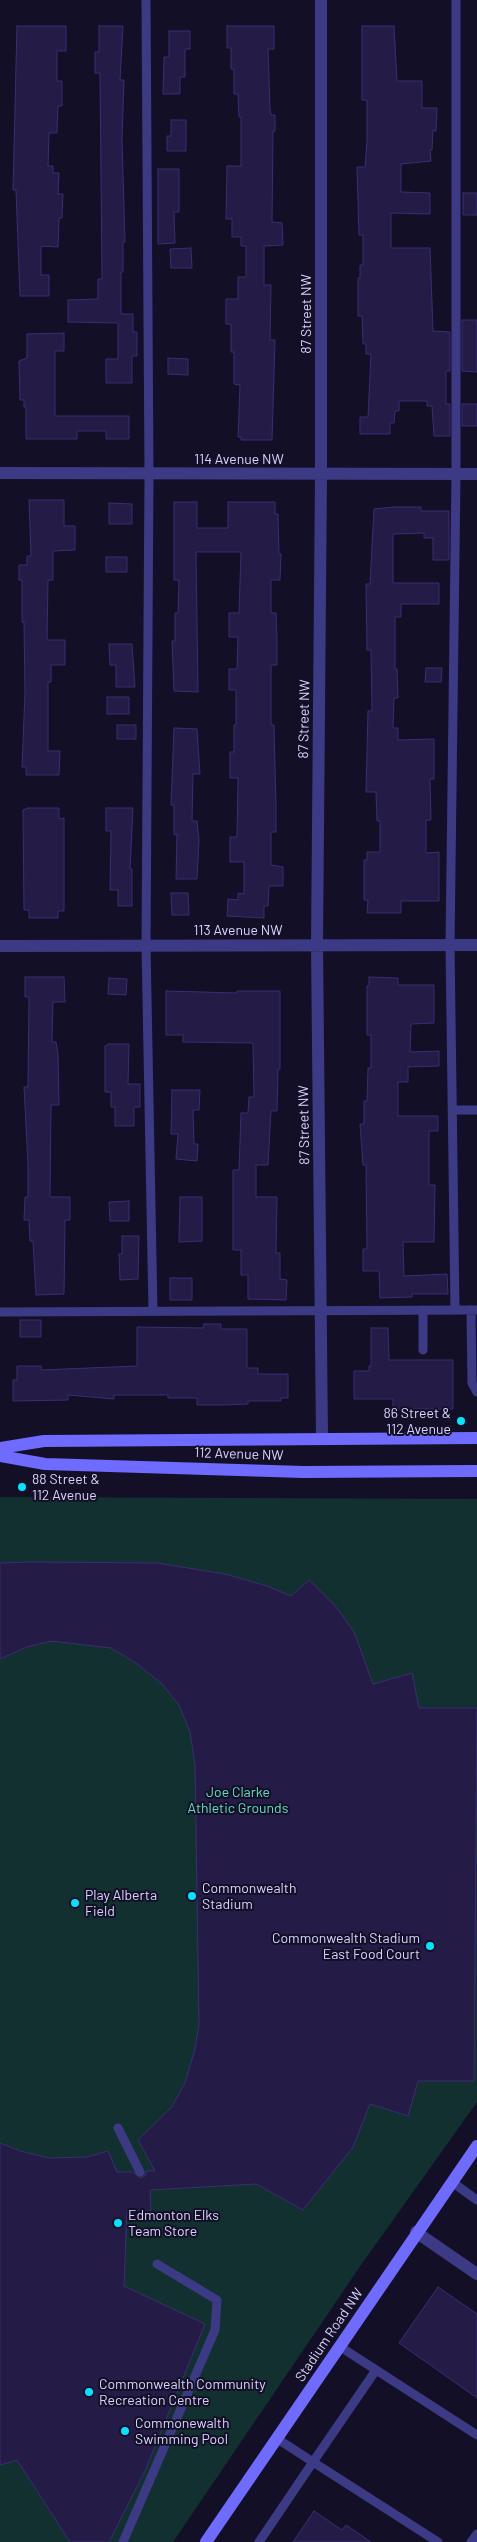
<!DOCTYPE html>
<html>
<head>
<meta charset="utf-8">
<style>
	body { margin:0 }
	canvas { display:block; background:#130f26 }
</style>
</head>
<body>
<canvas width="477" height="2542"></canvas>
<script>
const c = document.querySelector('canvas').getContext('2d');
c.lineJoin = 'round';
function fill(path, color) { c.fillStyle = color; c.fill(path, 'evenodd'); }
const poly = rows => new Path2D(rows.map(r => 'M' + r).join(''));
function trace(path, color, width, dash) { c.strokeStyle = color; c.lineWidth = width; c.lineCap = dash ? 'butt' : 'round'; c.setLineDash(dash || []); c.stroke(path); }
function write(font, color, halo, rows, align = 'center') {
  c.font = font + ' Barlow,sans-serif'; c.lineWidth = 4; c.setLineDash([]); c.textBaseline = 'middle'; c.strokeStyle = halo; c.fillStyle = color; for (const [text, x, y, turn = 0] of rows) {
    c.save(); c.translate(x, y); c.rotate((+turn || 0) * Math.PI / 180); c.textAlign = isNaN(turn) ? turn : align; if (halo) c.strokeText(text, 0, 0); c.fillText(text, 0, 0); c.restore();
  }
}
const green = poly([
	[0,1497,477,1499,477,2102,361,2265,173,2542,0,2542]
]);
const building = poly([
	[17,26,66,26,66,51,57,51,57,81,62,81,62,106,58,106,57,133,49,133,48,166,53,166,53,173,59,173,58,194,63,194,62,218,59,218,58,247,41,246,41,275,49,275,49,296,20,296,16,190,13,190,17,26],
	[99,26,123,26,120,80,124,80,122,139,125,242,123,242,123,272,121,272,121,314,133,314,133,332,137,332,137,356,132,356,132,383,106,383,106,359,118,359,118,323,68,322,68,300,98,299,98,279,102,279,100,73,95,73,95,52,99,52,99,26],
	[227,26,274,26,274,49,268,49,270,109,271,115,275,115,275,131,273,131,272,222,282,223,283,245,264,246,264,285,271,285,270,340,275,340,272,440,241,440,241,437,238,437,240,385,234,384,234,352,231,352,231,324,226,324,226,299,238,299,238,277,246,277,246,246,241,246,241,237,232,237,232,219,226,219,227,166,241,166,241,117,239,117,238,94,234,94,234,69,231,69,231,48,227,48,227,26],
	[362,26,394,26,397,81,422,81,422,108,437,108,436,131,433,130,432,150,430,150,431,161,401,164,401,192,430,193,430,214,391,213,391,248,430,248,433,331,450,332,450,371,446,371,446,404,450,404,450,436,434,436,432,406,427,406,427,401,399,401,399,411,395,411,394,423,390,423,390,434,360,434,360,417,368,417,371,354,366,354,366,344,363,344,362,316,358,316,358,278,360,278,360,265,363,265,363,235,359,235,357,167,365,167,367,141,367,100,362,100,362,26],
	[169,31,190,31,190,49,185,49,185,77,180,77,180,94,163,94,164,57,169,57,169,31],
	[171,120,186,120,186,151,167,151,167,136,171,136,171,120],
	[158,169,179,169,179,212,174,212,175,243,158,244,158,169],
	[463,193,477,193,477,215,463,215,463,193],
	[191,248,192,268,171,268,170,249,191,248],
	[462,320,477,320,477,372,462,371,462,320],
	[64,333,64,351,55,351,55,416,129,416,129,439,106,439,106,431,77,431,77,439,26,439,26,407,24,407,24,400,20,400,19,361,27,358,27,334,64,333],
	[168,358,188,359,188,375,168,374,168,358],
	[462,404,477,404,477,426,462,426,462,404],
	[29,500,64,500,64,526,75,526,75,550,53,551,53,580,48,580,47,640,65,640,65,665,51,665,51,682,48,682,48,751,60,751,59,775,26,775,26,767,22,767,25,692,24,622,22,622,22,580,19,580,19,565,27,565,27,556,31,556,29,500],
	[174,502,197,502,197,528,228,528,228,502,275,502,275,514,278,514,279,554,281,554,280,580,271,580,271,613,276,613,277,640,277,665,271,665,271,725,274,725,276,806,276,832,271,832,271,865,283,867,283,886,269,886,268,906,264,906,264,918,227,916,228,899,238,900,238,893,244,894,244,862,230,862,230,837,237,837,238,778,230,778,230,752,234,752,234,725,236,725,236,690,229,690,229,669,237,669,238,637,229,637,229,613,239,613,241,552,196,552,198,692,174,691,172,641,175,641,175,613,178,613,179,580,174,580,174,502],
	[109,503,132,504,132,524,109,524,109,503],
	[394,507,421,507,421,511,449,511,449,560,433,560,433,538,424,538,424,533,393,534,393,583,439,583,439,604,401,604,401,617,395,617,395,669,397,669,398,698,394,698,393,728,398,728,398,740,434,739,434,779,430,779,431,820,426,820,426,853,439,852,439,901,401,901,401,913,367,913,368,900,364,900,364,860,367,860,367,852,380,852,380,821,377,821,376,792,366,792,368,711,372,711,371,650,367,650,366,584,370,584,374,509,394,507],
	[106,557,127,557,127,572,106,572,106,557],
	[109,644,132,644,135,687,116,687,116,665,110,665,109,644],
	[426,668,442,668,441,682,425,682,426,668],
	[107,697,129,697,129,714,107,714,107,697],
	[117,725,136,725,136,739,117,739,117,725],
	[174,728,197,729,200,774,193,774,192,821,197,821,199,840,197,879,176,879,177,834,174,835,174,805,171,805,174,728],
	[28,808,59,808,59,819,64,818,64,911,58,911,58,918,29,918,29,910,24,910,23,810,28,808],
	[106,808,133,808,130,869,132,869,132,906,118,906,118,890,110,890,111,831,106,831,106,808],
	[171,893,188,893,189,915,172,915,171,893],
	[25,977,64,977,65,1002,53,1002,52,1042,56,1042,58,1053,59,1105,51,1105,50,1197,70,1197,70,1220,65,1220,64,1294,36,1295,33,1241,30,1241,29,1220,24,1220,25,1197,28,1197,28,1164,24,1087,28,1087,29,997,25,997,25,977],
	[369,977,398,978,398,985,434,985,434,1023,411,1024,410,1052,439,1051,439,1066,408,1067,408,1082,398,1082,398,1116,438,1116,438,1131,429,1131,429,1185,435,1185,434,1242,403,1242,404,1276,447,1274,448,1294,412,1294,412,1297,380,1298,379,1271,363,1271,363,1249,367,1249,366,1165,363,1165,360,1124,364,1124,364,1101,367,1101,368,1068,371,1068,371,1035,367,1035,367,986,369,986,369,977],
	[109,978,127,979,126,995,108,994,109,978],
	[166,991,237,993,237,991,280,991,280,1069,278,1069,277,1111,271,1111,268,1165,256,1165,256,1197,277,1197,276,1253,280,1253,280,1279,287,1280,286,1300,248,1299,248,1275,241,1275,241,1250,233,1250,233,1170,239,1170,241,1113,248,1113,249,1097,254,1097,253,1043,183,1042,183,1035,166,1035,166,991],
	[109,1044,129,1044,128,1084,140,1084,140,1107,134,1107,134,1126,115,1126,115,1107,111,1107,111,1092,105,1092,105,1046,109,1044],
	[172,1090,200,1090,199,1110,193,1110,194,1144,198,1144,197,1161,176,1159,178,1134,171,1134,172,1090],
	[180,1197,202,1197,202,1241,179,1242,180,1197],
	[129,1201,129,1221,110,1221,109,1202,129,1201],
	[122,1236,139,1236,138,1279,120,1280,119,1254,122,1254,122,1236],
	[170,1278,192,1278,192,1300,170,1300,170,1278],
	[20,1320,41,1320,41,1337,20,1337,20,1320],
	[204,1324,221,1324,221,1329,247,1329,247,1368,258,1368,258,1374,288,1374,288,1398,281,1398,281,1401,248,1401,248,1404,223,1405,197,1405,197,1398,168,1398,168,1395,114,1395,114,1399,68,1395,68,1400,13,1401,13,1380,17,1380,17,1366,41,1366,41,1370,137,1366,137,1327,203,1328,204,1324],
	[371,1328,388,1328,389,1360,453,1360,453,1409,393,1409,393,1399,354,1399,354,1371,369,1371,369,1366,371,1366,371,1328],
	[32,1562,157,1563,225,1574,267,1586,291,1596,309,1580,336,1607,354,1632,373,1684,412,1673,419,1708,477,1708,474,2081,418,2081,408,2116,370,2104,353,2147,303,2210,256,2184,150,2190,151,2211,127,2211,124,2286,205,2324,145,2471,109,2542,70,2542,17,2460,0,2465,0,2143,20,2151,49,2158,87,2157,108,2151,117,2172,133,2172,140,2178,145,2176,146,2171,155,2171,138,2140,171,2108,185,2083,195,2049,199,2024,195,1764,190,1732,179,1705,162,1684,136,1663,111,1648,51,1641,27,1647,0,1659,0,1563,32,1562],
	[438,2287,477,2314,477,2398,399,2343,438,2287],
	[314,2511,342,2530,346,2525,371,2542,293,2542,314,2511]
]);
const lane = poly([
	[146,0,149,473,146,946,153,1311],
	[454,1110,477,1110],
	[423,1310,423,1350],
	[455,1310,450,945,456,474,456,0],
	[471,1310,472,1383,477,1392],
	[0,1312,477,1310],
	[118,2128,140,2172],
	[452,2182,477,2200],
	[339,2346,477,2435],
	[376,2370,313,2462,438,2542],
	[123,2542,215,2330,217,2300,157,2264],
	[259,2542,313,2462,276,2438],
	[471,2542,477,2534]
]);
const street = poly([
	[321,0,321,474,317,945,322,1439],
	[0,473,477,474],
	[0,946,477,945],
	[416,2232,477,2274]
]);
const secondary = poly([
	[0,1448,44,1441,477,1438],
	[0,1456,45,1464,303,1472,477,1471],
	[206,2542,477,2146]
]);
const markers = [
	[461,1421,5,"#00e5ff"],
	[22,1487,5,"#00e5ff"],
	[192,1896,5,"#00e5ff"],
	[75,1903,5,"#00e5ff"],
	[430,1946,5,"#00e5ff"],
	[118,2223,5,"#00e5ff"],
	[89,2392,5,"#00e5ff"],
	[125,2431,5,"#00e5ff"]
];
const streetNames = [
	["87 Street NW",306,314,-90],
	["114 Avenue NW",239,459],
	["87 Street NW",304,719,-89],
	["113 Avenue NW",238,930],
	["87 Street NW",304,1125,-91],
	["112 Avenue NW",239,1454,2],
	["Stadium Road NW",329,2335,-56]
];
const poiNames = [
	["86 Street &",451,1413,"right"],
	["112 Avenue",451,1429,"right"],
	["88 Street &",32,1479],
	["112 Avenue",32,1495],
	["Commonwealth",202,1888],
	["Stadium",202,1904],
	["Play Alberta",85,1895],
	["Field",85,1911],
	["Commonwealth Stadium",420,1938,"right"],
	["East Food Court",420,1954,"right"],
	["Edmonton Elks",128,2215],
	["Team Store",128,2231],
	["Commonwealth Community",99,2384],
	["Recreation Centre",99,2400],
	["Commonewalth",135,2423],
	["Swimming Pool",135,2439]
];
const parkNames = [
	["Joe Clarke",238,1792],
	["Athletic Grounds",238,1808]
];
fill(green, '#12302f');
fill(building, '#241b47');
trace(building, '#3b2d73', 1);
trace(lane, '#3d3a85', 9);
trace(street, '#3d3a85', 12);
trace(secondary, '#6f6bff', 12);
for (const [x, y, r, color] of markers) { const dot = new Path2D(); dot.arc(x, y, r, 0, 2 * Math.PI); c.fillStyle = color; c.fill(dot); trace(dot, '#130f26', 2); }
write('14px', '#d9d4ff', '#130f26', streetNames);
write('14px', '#d9d4ff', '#130f26', poiNames, 'left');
write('14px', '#5fe0c0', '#130f26', parkNames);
</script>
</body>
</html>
